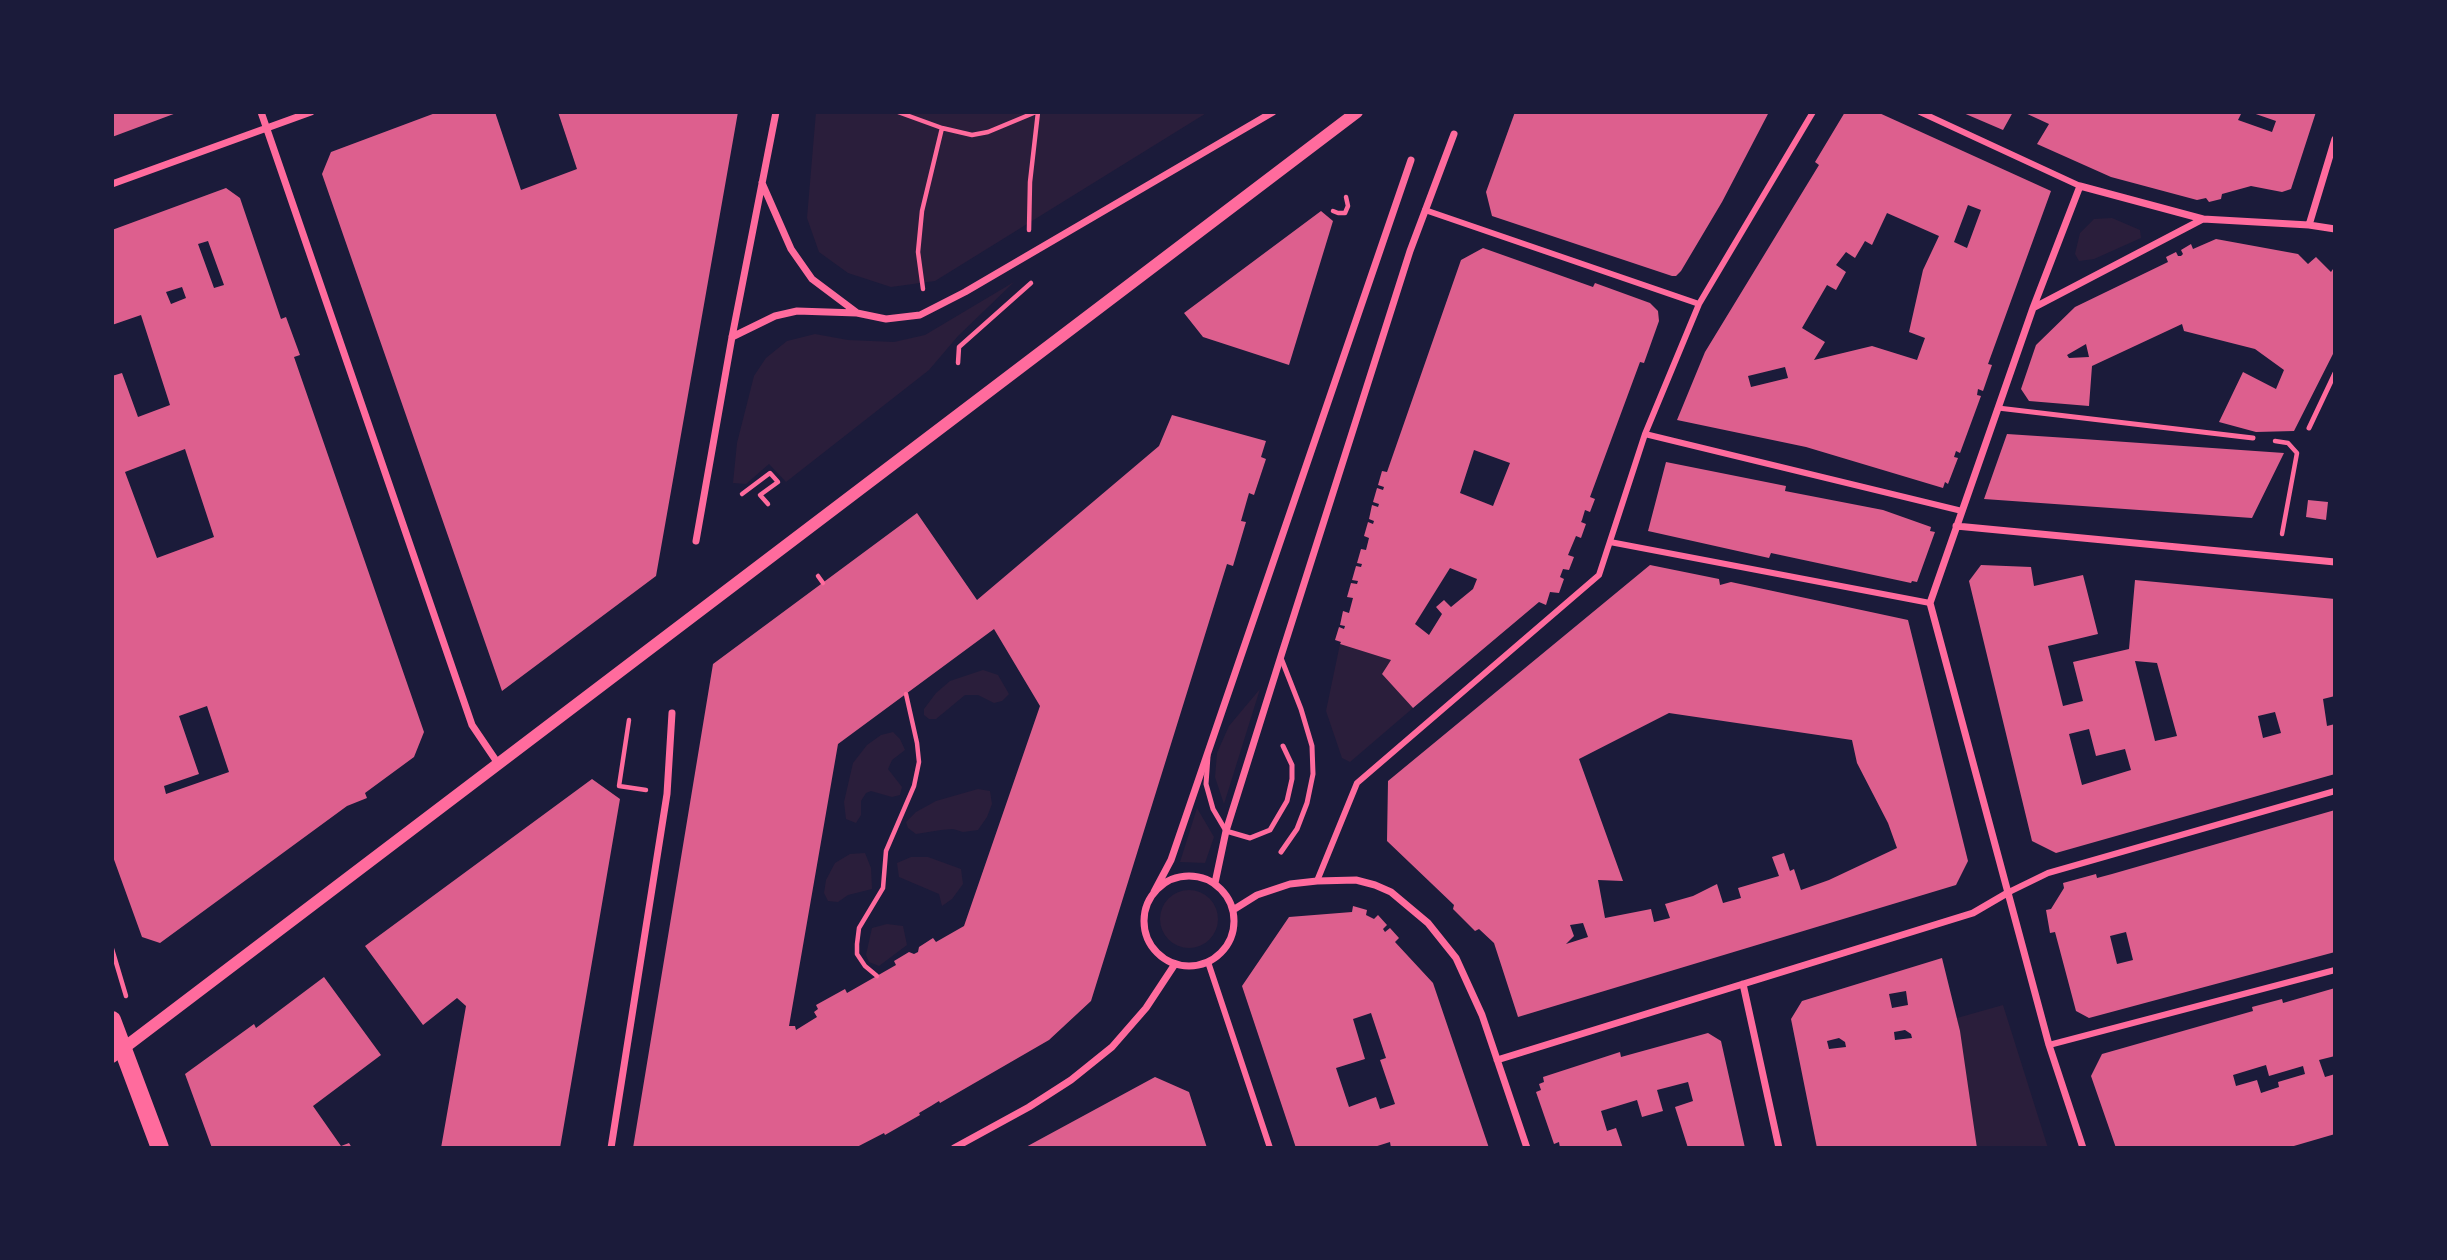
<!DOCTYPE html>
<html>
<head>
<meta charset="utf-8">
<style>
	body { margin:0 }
	#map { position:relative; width:2447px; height:1260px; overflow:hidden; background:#1b1b3a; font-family:Signika,sans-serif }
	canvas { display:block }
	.frame { position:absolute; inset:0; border:114px solid #1b1b3a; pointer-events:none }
</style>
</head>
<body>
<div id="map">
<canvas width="2447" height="1260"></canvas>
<div class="frame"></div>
</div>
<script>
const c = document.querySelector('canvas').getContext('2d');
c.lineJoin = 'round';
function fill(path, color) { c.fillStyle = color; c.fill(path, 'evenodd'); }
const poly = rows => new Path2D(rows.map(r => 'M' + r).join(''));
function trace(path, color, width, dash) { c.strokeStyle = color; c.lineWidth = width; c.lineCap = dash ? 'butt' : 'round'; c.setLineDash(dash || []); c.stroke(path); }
const green = poly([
	[816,112,1208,112,935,281,891,287,848,273,819,252,807,218],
	[2112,218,2140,230,2141,238,2094,259,2079,261,2075,254,2080,233,2094,219],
	[1014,282,958,336,929,370,786,482,769,464,746,484,733,483,737,443,754,376,766,358,787,341,815,334,848,340,894,342,925,335],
	[1340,644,1391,660,1382,674,1413,708,1350,762,1342,758,1326,711],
	[983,670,998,675,1009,694,1002,701,994,703,978,695,965,695,936,719,929,719,924,715,924,709,936,693,950,681],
	[1260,689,1224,804,1215,777,1217,753,1229,726],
	[893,732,900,739,905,750,892,760,888,769,902,787,900,795,892,797,871,791,866,793,861,801,861,815,856,823,846,819,844,802,853,763,867,745,881,735],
	[978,789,990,791,992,804,987,817,978,830,963,832,953,829,941,830,916,834,908,828,906,822,916,812,936,801],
	[1197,808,1214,837,1205,863,1180,862],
	[865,853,871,868,872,889,848,895,838,902,828,901,824,893,826,880,835,863,850,854],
	[911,857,928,857,961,869,963,884,952,899,942,906,939,894,899,877,897,863],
	'1160 919a29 29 0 1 1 58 0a29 29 0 1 1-58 0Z',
	[887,924,903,926,907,945,879,966,869,962,866,955,872,928],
	[2003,1005,2048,1148,1977,1148,1957,1018]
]);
const building = poly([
	[112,112,179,112,112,137],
	[438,112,495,112,521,190,577,169,558,112,738,112,656,576,502,691,322,174,331,152],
	[1515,112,1769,112,1722,202,1681,271,1676,276,1672,276,1492,216,1486,192],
	[1845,112,1877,112,2051,191,1988,364,1992,365,1983,391,1978,389,1977,395,1981,396,1960,453,1956,451,1954,457,1958,458,1948,484,1945,482,1943,488,1806,447,1677,420,1705,352,1808,183,1819,165,1815,162],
	[1968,205,1981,210,1967,248,1954,242],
	[1887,213,1939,236,1923,270,1909,332,1925,338,1917,360,1872,346,1814,360,1825,342,1802,328,1827,285,1836,290,1846,272,1836,265,1846,252,1855,258,1865,241,1872,245],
	[1785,367,1788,378,1751,387,1748,376],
	[1961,112,2013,112,2003,130],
	[2023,112,2242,112,2238,120,2272,132,2276,121,2250,112,2316,112,2291,189,2282,192,2251,186,2222,194,2221,199,2209,202,2206,198,2197,200,2111,177,2037,144,2049,124],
	[226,188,240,198,281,319,286,317,300,355,294,357,424,732,414,757,365,793,367,798,347,806,160,943,142,937,112,854,112,376,122,373,138,417,170,405,141,315,112,325,112,230],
	[208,241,224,285,214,288,198,244],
	[182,287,186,298,171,304,166,292],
	[185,449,214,537,157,558,125,472],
	[207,706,229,772,166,794,164,786,199,774,179,716],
	[1321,211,1333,221,1289,365,1203,337,1184,313],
	[2216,239,2298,254,2308,264,2316,257,2331,272,2335,266,2335,350,2294,431,2256,432,2219,422,2243,372,2276,389,2284,370,2255,349,2184,331,2182,324,2092,366,2089,406,2029,401,2021,389,2036,345,2075,307,2168,262,2166,257,2176,252,2178,256,2181,256,2183,254,2181,250,2191,244,2193,249],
	[2086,344,2089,357,2069,358,2067,355],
	[1483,248,1593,287,1595,283,1650,303,1658,311,1659,321,1644,363,1640,362,1590,497,1595,499,1590,512,1585,510,1582,520,1581,522,1586,524,1581,538,1576,536,1568,555,1574,557,1569,570,1563,569,1560,577,1564,579,1559,593,1550,592,1546,605,1539,602,1413,708,1382,674,1391,660,1340,644,1341,642,1335,640,1339,627,1344,629,1345,626,1340,625,1343,611,1349,613,1353,598,1347,597,1351,583,1357,584,1358,581,1352,580,1356,566,1361,567,1362,564,1357,563,1361,549,1366,550,1369,538,1364,536,1368,522,1373,524,1374,521,1369,519,1372,505,1378,507,1379,504,1373,502,1377,488,1383,490,1384,487,1378,485,1382,471,1387,472,1461,260],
	[1474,450,1510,463,1493,506,1460,493],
	[1450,568,1477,579,1473,589,1451,607,1444,600,1436,607,1442,614,1429,635,1415,624],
	[1172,415,1266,441,1261,457,1266,459,1254,495,1249,493,1241,521,1246,522,1233,566,1227,564,1091,1001,1049,1040,940,1103,939,1101,931,1106,919,1113,920,1115,885,1135,884,1133,855,1148,633,1148,713,664,917,513,977,600,1159,446],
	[994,629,1040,706,964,926,936,942,933,938,919,947,918,952,914,954,909,952,894,961,896,965,847,993,845,989,816,1005,818,1009,814,1012,817,1017,796,1030,795,1026,789,1026,838,744],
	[2007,434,2083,439,2284,453,2252,518,1984,499],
	[1666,462,1786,486,1785,491,1883,510,1931,527,1930,531,1935,532,1917,582,1912,581,1911,583,1771,553,1769,558,1648,531],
	[2308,500,2328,502,2326,520,2306,517],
	[1650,565,1719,579,1720,585,1731,582,1908,620,1968,861,1956,885,1518,1017,1494,943,1479,929,1475,931,1453,909,1454,905,1387,841,1388,781],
	[1669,713,1852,740,1857,763,1888,823,1897,848,1829,880,1801,890,1794,869,1790,871,1784,853,1772,857,1779,876,1738,888,1741,898,1723,903,1717,884,1693,896,1665,904,1670,918,1654,922,1651,909,1605,918,1598,880,1623,881,1579,759],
	[1583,923,1588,937,1566,944,1574,936,1570,925],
	[1981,565,2031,567,2034,586,2083,575,2098,634,2048,646,2063,706,2083,701,2073,662,2129,649,2135,580,2335,599,2335,696,2323,699,2327,726,2335,724,2335,774,2056,853,2032,841,1969,581],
	[2135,661,2157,663,2177,736,2155,741],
	[2275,712,2281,733,2263,738,2258,716],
	[2089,729,2096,756,2125,749,2131,770,2082,785,2069,734],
	[592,779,620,799,560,1148,441,1148,466,1006,457,998,423,1025,365,946],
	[2335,810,2335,952,2089,1018,2076,1011,2055,932,2050,933,2046,910,2051,909,2064,888,2063,883,2096,874,2097,878,2112,874],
	[2126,932,2133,960,2117,964,2110,936],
	[1353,906,1367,910,1366,915,1374,919,1378,915,1387,925,1383,929,1385,932,1390,928,1399,938,1395,942,1433,983,1489,1148,1391,1148,1390,1142,1371,1148,1296,1148,1242,986,1289,917,1352,912],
	[1371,1013,1386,1058,1380,1060,1395,1104,1380,1109,1376,1097,1349,1107,1336,1068,1365,1059,1353,1019],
	[1942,958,1960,1031,1977,1148,1817,1148,1791,1019,1802,1001],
	[1906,991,1908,1005,1892,1008,1889,994],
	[1905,1030,1911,1034,1912,1038,1895,1040,1894,1032],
	[1839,1038,1845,1042,1846,1047,1829,1049,1827,1041],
	[324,977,381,1055,313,1106,341,1146,349,1143,352,1148,212,1148,185,1074,254,1024,256,1028],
	[2335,988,2335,1056,2319,1060,2325,1077,2335,1074,2335,1134,2287,1148,2116,1148,2091,1076,2102,1054,2253,1011,2252,1007,2282,999,2283,1003],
	[2266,1065,2269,1076,2303,1066,2305,1074,2278,1082,2279,1087,2261,1093,2257,1080,2236,1086,2233,1075],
	[1708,1033,1721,1041,1745,1148,1688,1148,1675,1107,1693,1101,1688,1082,1657,1090,1663,1111,1642,1117,1637,1100,1601,1111,1607,1131,1616,1128,1623,1148,1560,1148,1559,1142,1554,1144,1536,1092,1541,1090,1539,1084,1544,1082,1543,1077,1620,1052,1621,1057],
	[1155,1077,1189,1092,1207,1148,1024,1148]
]);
const path = poly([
	[898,112,942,128,972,135,988,132,1036,112],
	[1333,211,1338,213,1345,213,1348,206,1346,197],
	[1029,230,1030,182,1038,112],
	[923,289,918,252,922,211,942,128],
	[958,363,959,347,1031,283],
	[2275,441,2288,443,2297,453,2282,534],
	[742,494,770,473,778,482,760,495,768,504],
	[818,576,823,583],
	[629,720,619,786,646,790],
	[112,949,126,996],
	[877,976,865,966,857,954,857,944,859,928,883,888,886,851,914,786,919,762,917,743,906,694]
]);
const service = poly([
	[1998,408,2253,438],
	[2309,428,2335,373],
	[1208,756,1206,784,1213,809,1226,831,1250,838,1270,830,1287,801,1292,779,1292,765,1283,746],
	[1281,852,1297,829,1307,803,1313,774,1312,746,1301,709,1281,658]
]);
const pedestrian = poly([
	[1920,112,2080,186],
	[1425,210,1699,304],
	[1645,434,1962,511],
	[1610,542,1930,603],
	[1317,881,1357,783,1599,575,1645,434,1699,304,1813,112],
	[2009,892,2048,873,2335,791],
	[1208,962,1270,1148],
	[2049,1045,2335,970]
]);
const minor = poly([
	[261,112,472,725,497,762],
	[762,183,791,249,812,279,856,312],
	[112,184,311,112],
	[2309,225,2335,139],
	[2033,308,2080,186,2203,219],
	[732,337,775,316,797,311,857,313,886,319,920,315,965,292,1273,112],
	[1956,526,2335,562],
	[696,541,732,337,776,112],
	'1144 921a45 45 0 1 1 90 0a45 45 0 1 1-90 0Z',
	[1215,883,1226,831,1281,656,1410,251,1454,134],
	[1154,892,1171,860,1411,160],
	[1233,910,1257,895,1290,884,1317,881,1356,880,1375,885,1391,892,1428,923,1456,958,1482,1015,1527,1148],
	[1743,984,1779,1148],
	[1497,1060,1973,913,2009,892],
	[611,1148,667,794,672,713],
	[954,1148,1029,1107,1071,1080,1112,1047,1146,1008,1175,964],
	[2083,1148,2049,1045,1930,603,2033,308,2203,219,2309,225,2335,229]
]);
const tertiary = poly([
	[112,1057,1357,112]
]);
const primary = poly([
	[112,1020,160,1148]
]);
fill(green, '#2a1e3b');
fill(building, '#dd5f8e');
trace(path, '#ff6b9d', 4.5);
trace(service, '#ff6b9d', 5);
trace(pedestrian, '#ff6b9d', 6);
trace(minor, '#ff6b9d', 7);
trace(tertiary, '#ff6b9d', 12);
trace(primary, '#ff6b9d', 18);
</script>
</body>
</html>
